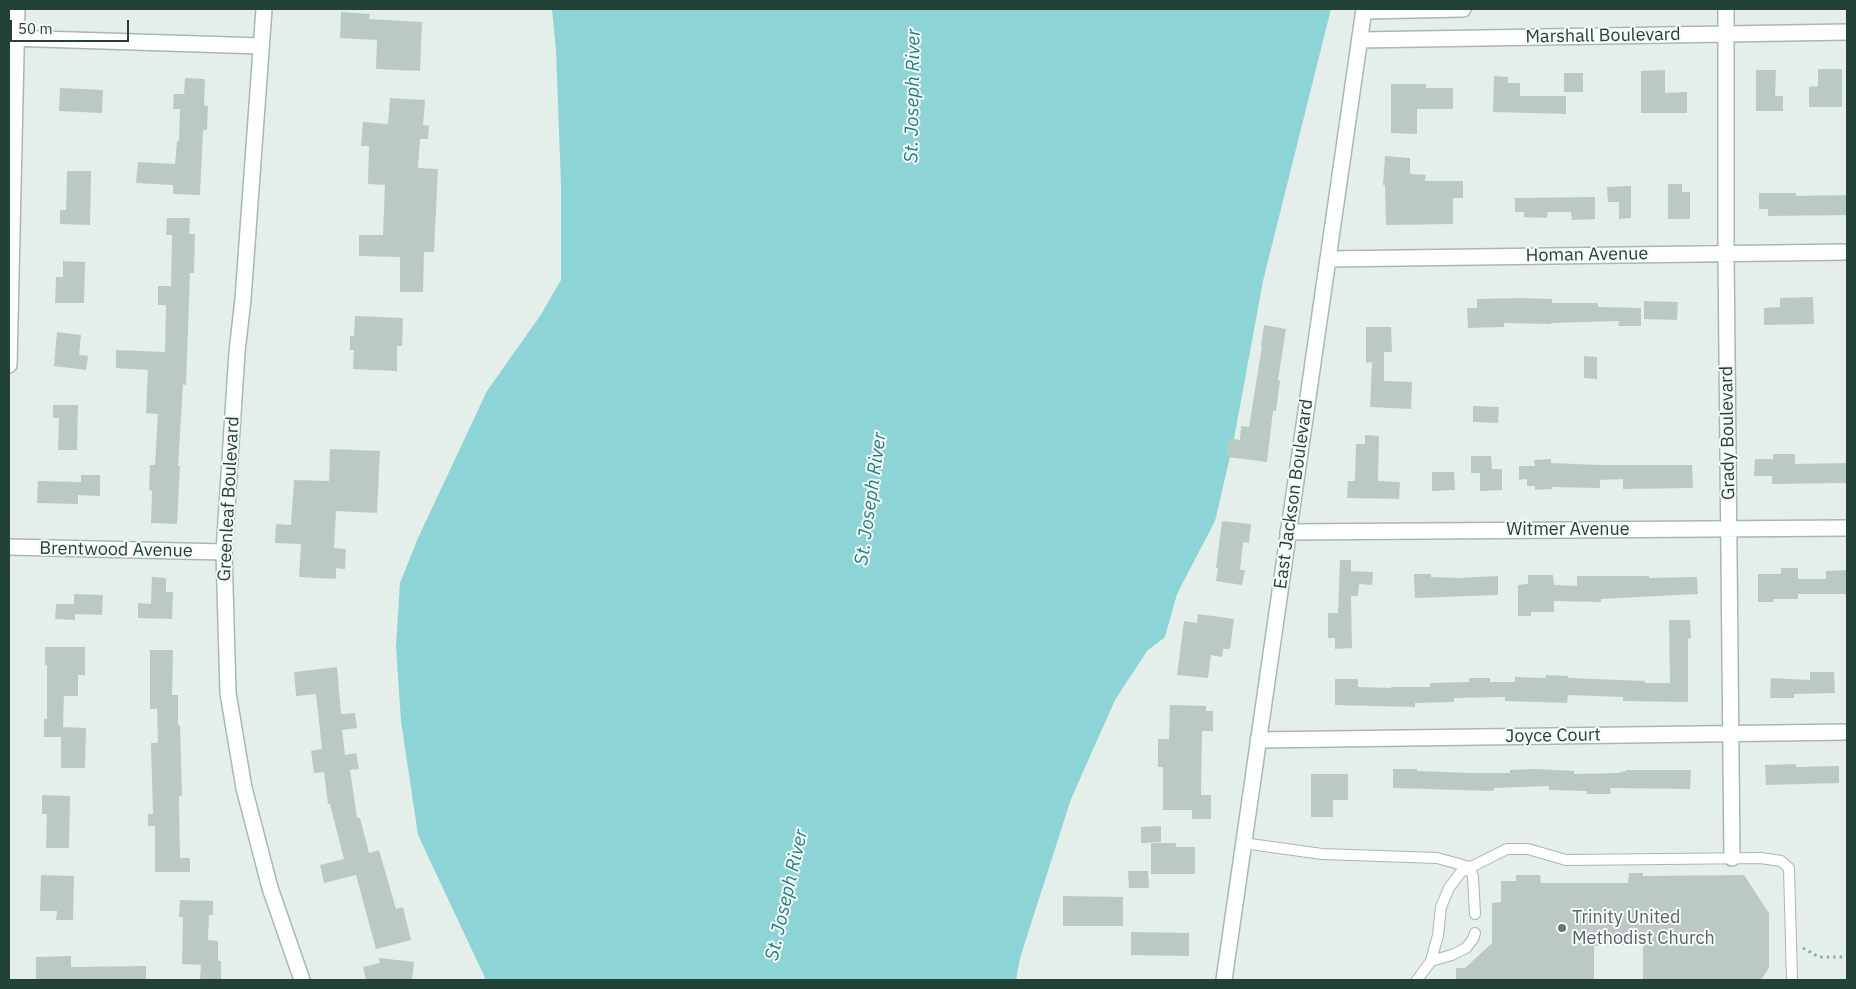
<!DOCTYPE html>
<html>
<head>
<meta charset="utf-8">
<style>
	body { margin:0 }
	#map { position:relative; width:1856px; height:989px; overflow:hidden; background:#e5efe9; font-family:"IBM Plex Sans",sans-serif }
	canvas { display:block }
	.frame { position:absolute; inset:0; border:10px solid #234236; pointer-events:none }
	.scale { position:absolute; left:10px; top:20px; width:119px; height:22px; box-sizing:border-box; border:2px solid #234236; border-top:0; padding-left:6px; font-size:15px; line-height:18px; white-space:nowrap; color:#234236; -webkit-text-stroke:4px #f6fbf8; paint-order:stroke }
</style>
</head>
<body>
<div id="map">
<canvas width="1856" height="989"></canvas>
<div class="frame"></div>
<div class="scale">50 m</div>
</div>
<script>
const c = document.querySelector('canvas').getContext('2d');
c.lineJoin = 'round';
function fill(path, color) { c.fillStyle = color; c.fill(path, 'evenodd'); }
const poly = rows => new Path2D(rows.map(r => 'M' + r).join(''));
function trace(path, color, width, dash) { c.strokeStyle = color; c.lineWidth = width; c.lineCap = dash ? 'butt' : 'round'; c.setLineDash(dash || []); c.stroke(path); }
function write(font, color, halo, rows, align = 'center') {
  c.font = font + ' "IBM Plex Sans",sans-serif'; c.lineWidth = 4; c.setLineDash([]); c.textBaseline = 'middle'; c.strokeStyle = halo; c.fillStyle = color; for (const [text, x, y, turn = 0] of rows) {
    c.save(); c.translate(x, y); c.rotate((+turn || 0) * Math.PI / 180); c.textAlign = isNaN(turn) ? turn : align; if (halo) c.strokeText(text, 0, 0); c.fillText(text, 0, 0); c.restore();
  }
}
const water = poly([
	[552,9,1331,9,1263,281,1233,444,1215,521,1177,594,1165,637,1147,651,1115,700,1071,799,1020,958,1016,980,486,980,418,835,401,721,396,647,400,583,418,538,487,391,540,316,561,280,561,184,556,50]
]);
const building = poly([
	[341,12,370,14,369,19,422,22,420,71,376,69,377,40,340,38],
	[1818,69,1842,69,1842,107,1809,107,1809,87,1818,86],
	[1665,70,1665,93,1687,92,1687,113,1641,113,1641,71],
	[1756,70,1776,70,1775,96,1783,96,1783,111,1756,111],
	[1564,73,1583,73,1583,92,1564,92],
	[1494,76,1508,77,1508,83,1520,83,1520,96,1566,96,1566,114,1493,112],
	[185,78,205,79,204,105,208,106,207,130,203,130,200,195,173,194,173,185,136,183,138,162,175,164,177,141,179,141,180,109,173,109,174,94,184,94],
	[1391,84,1426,84,1426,88,1453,88,1453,109,1417,109,1417,134,1391,133],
	[60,88,103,90,102,113,59,111],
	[390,98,425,100,423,125,429,126,428,139,420,139,418,168,438,169,434,252,424,252,423,292,400,292,400,257,359,256,359,235,383,235,385,185,368,184,369,146,361,146,363,122,388,124],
	[1385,156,1410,158,1410,174,1426,175,1425,181,1463,181,1463,198,1453,198,1453,224,1386,225,1385,185,1383,185],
	[67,171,91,171,90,225,60,224,60,210,66,210],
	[1668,184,1682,184,1682,192,1690,192,1690,219,1668,219],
	[1631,186,1631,218,1619,219,1619,202,1608,202,1607,187],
	[1759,193,1796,193,1796,196,1847,195,1847,215,1768,216,1768,209,1759,209],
	[1595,197,1595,219,1572,220,1571,212,1548,212,1547,218,1524,217,1524,212,1515,212,1515,198],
	[167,218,190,218,189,234,195,234,194,273,190,273,186,385,183,384,178,466,180,466,177,524,151,523,152,491,149,490,150,465,155,465,158,414,146,413,148,370,116,368,116,350,165,352,166,305,158,305,158,286,171,286,172,235,166,235],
	[63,261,85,262,84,303,55,303,56,277,63,277],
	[1813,297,1814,324,1764,325,1764,308,1780,307,1780,298],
	[1523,298,1552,299,1552,303,1598,303,1598,307,1641,308,1641,326,1618,326,1619,321,1551,323,1551,324,1504,323,1504,327,1468,328,1467,308,1477,308,1477,299],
	[1644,301,1678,302,1677,320,1644,319],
	[355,316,403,318,402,346,397,346,397,371,353,369,354,350,350,350,350,336,354,336],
	[1264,325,1286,329,1278,380,1280,381,1276,411,1273,411,1267,462,1227,457,1229,438,1240,440,1241,426,1249,427,1262,346,1261,346],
	[1366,327,1391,327,1392,352,1384,352,1384,381,1412,382,1411,409,1370,407,1372,362,1366,363],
	[57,332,81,335,79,355,88,356,86,370,54,366],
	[1584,356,1597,357,1597,379,1584,378],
	[53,405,78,405,77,450,58,450,59,418,53,418],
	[1473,406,1499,407,1498,423,1473,422],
	[1365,435,1379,436,1378,481,1400,482,1399,499,1347,498,1348,481,1355,481,1356,444,1365,444],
	[330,449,380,451,377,513,336,511,334,548,346,549,345,569,336,568,336,579,299,577,301,544,275,543,276,524,291,525,294,480,329,481],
	[1773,454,1795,454,1795,464,1847,463,1847,483,1772,484,1772,476,1754,476,1755,459,1773,459],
	[1471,456,1491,456,1492,469,1502,469,1502,490,1480,491,1480,473,1471,473],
	[1551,459,1551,463,1600,465,1692,465,1693,488,1623,489,1623,479,1600,480,1600,488,1552,487,1552,489,1535,490,1535,486,1527,486,1527,479,1519,480,1519,466,1535,466,1534,460],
	[1432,472,1454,472,1455,490,1432,491],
	[81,475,100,475,100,496,78,495,78,504,37,503,38,481,81,482],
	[1222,521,1251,524,1249,543,1243,542,1240,570,1245,570,1242,585,1216,581,1218,568,1216,568],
	[1340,560,1351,560,1351,571,1373,572,1372,585,1359,584,1358,596,1351,596,1352,648,1335,649,1335,638,1328,638,1328,613,1338,613],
	[1781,568,1798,568,1798,579,1826,579,1826,571,1847,570,1847,594,1798,594,1798,599,1774,599,1773,602,1758,602,1758,574,1781,574],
	[1414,574,1431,574,1431,577,1457,578,1498,576,1498,595,1415,598],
	[1528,575,1553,575,1554,585,1577,586,1577,576,1649,576,1649,578,1697,577,1698,594,1601,599,1601,602,1554,601,1554,612,1531,612,1531,616,1518,616,1518,585,1528,584],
	[152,577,166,578,166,592,173,592,172,619,138,618,138,603,151,604],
	[74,594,103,595,102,615,75,614,75,620,55,619,56,604,74,604],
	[1198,614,1234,619,1230,649,1223,649,1222,657,1211,655,1208,678,1177,675,1184,621,1197,623],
	[1669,620,1690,620,1691,638,1688,639,1688,702,1623,701,1623,697,1568,695,1567,703,1505,701,1505,697,1454,698,1454,702,1415,703,1415,707,1335,705,1335,679,1358,679,1358,687,1391,688,1391,687,1430,687,1430,683,1469,682,1469,678,1490,678,1490,682,1515,682,1515,677,1546,678,1546,675,1568,676,1568,678,1645,681,1645,683,1670,683],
	[45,647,85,647,85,675,78,675,78,696,64,696,63,727,86,728,85,768,61,768,61,737,44,737,44,719,47,719,47,665,45,665],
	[150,650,173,650,172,695,178,695,178,725,180,725,182,796,179,796,180,858,190,858,190,872,155,872,155,826,148,826,148,814,153,814,151,743,158,743,157,709,150,709],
	[337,667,341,714,355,713,357,728,342,730,345,755,356,753,359,769,350,770,357,818,360,818,369,853,379,850,396,909,403,907,411,940,376,949,356,875,324,883,320,865,344,859,330,804,328,804,324,772,314,773,311,751,322,749,316,694,296,696,294,672],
	[1810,672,1834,672,1835,693,1794,694,1794,698,1770,698,1771,678,1810,680],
	[1170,705,1206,706,1206,711,1213,711,1213,731,1202,731,1201,795,1211,795,1211,819,1192,819,1192,810,1163,810,1163,767,1158,767,1158,739,1169,739],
	[1796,764,1796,767,1839,766,1839,783,1766,785,1765,765],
	[1393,769,1417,769,1417,771,1471,773,1510,773,1510,770,1534,769,1574,771,1574,774,1617,773,1626,771,1626,770,1691,770,1690,789,1610,788,1611,794,1587,794,1587,791,1549,790,1549,786,1494,788,1494,791,1393,788],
	[1311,774,1348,774,1348,800,1333,800,1333,817,1311,817],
	[42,795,70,796,69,848,46,848,47,814,42,814],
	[1161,826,1161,842,1141,843,1141,827],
	[1151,843,1176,843,1176,847,1195,847,1195,874,1151,874],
	[1128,871,1148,871,1149,888,1129,888],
	[1629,873,1643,873,1643,876,1744,875,1769,913,1769,968,1761,980,1643,980,1643,944,1594,946,1594,980,1456,980,1456,968,1465,968,1492,943,1492,903,1501,902,1501,881,1516,881,1516,875,1540,875,1541,883,1628,883],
	[41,875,74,876,73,920,56,920,57,911,40,911],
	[1063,896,1123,897,1123,926,1063,926],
	[180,900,213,901,213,915,209,915,208,940,218,941,218,961,221,961,221,980,200,980,201,965,182,964,183,917,179,917],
	[1131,932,1189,933,1189,956,1131,955],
	[71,956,71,967,146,966,146,980,36,980,36,957],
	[379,958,414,962,412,980,366,980,363,967,380,963]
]);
const path = poly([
	[1803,948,1819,957,1847,957]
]);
const lane = poly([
	[1243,843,1322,854,1437,858,1470,867,1473,877,1475,914],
	[1431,961,1452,955,1466,948,1473,939,1475,933],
	[1417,980,1431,961,1438,935,1441,907,1449,888,1461,872,1507,849,1528,849,1566,860,1761,858,1781,861,1789,868,1792,980]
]);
const street = poly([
	[1726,9,1726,253,1732,858],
	[1364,11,1463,9],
	[9,38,261,46],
	[1360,40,1847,32],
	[1328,259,1847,252],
	[9,365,17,9],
	[1288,532,1847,528],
	[9,547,224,552],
	[1258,740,1847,732]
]);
const secondary = poly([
	[264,9,243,299,237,352,224,552,228,693,244,788,270,888,302,980],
	[1224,980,1364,9]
]);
const markers = [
	[1562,928,5,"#6b7280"]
];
const streetNames = [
	["Marshall Boulevard",1603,36,-1],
	["Homan Avenue",1587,255,-1],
	["Grady Boulevard",1728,433,-91],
	["East Jackson Boulevard",1294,494,-82],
	["Greenleaf Boulevard",229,499,-87],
	["Witmer Avenue",1568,530],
	["Brentwood Avenue",116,550,1],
	["Joyce Court",1553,736,-1]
];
const worshipNames = [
	["Trinity United",1572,918],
	["Methodist Church",1572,939]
];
const waterNames = [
	["St. Joseph River",913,96,-89],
	["St. Joseph River",871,499,-82],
	["St. Joseph River",787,895,-77]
];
fill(water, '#8cd4d5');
fill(building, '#bacac2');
trace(lane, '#a7b8b0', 12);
trace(street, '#a7b8b0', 18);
trace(secondary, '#a3bbb0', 18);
trace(path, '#85b49e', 3, [2.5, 4]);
trace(lane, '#fff', 10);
trace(street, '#fff', 15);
trace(secondary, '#fff', 15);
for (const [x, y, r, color] of markers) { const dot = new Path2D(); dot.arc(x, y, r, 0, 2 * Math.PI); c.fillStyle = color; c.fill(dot); trace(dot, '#f6fbf8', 2); }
write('18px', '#234236', '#f6fbf8', streetNames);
write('18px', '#5b616d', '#f6fbf8', worshipNames, 'left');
write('italic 19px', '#1a7f82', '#f6fbf8', waterNames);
</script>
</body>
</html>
